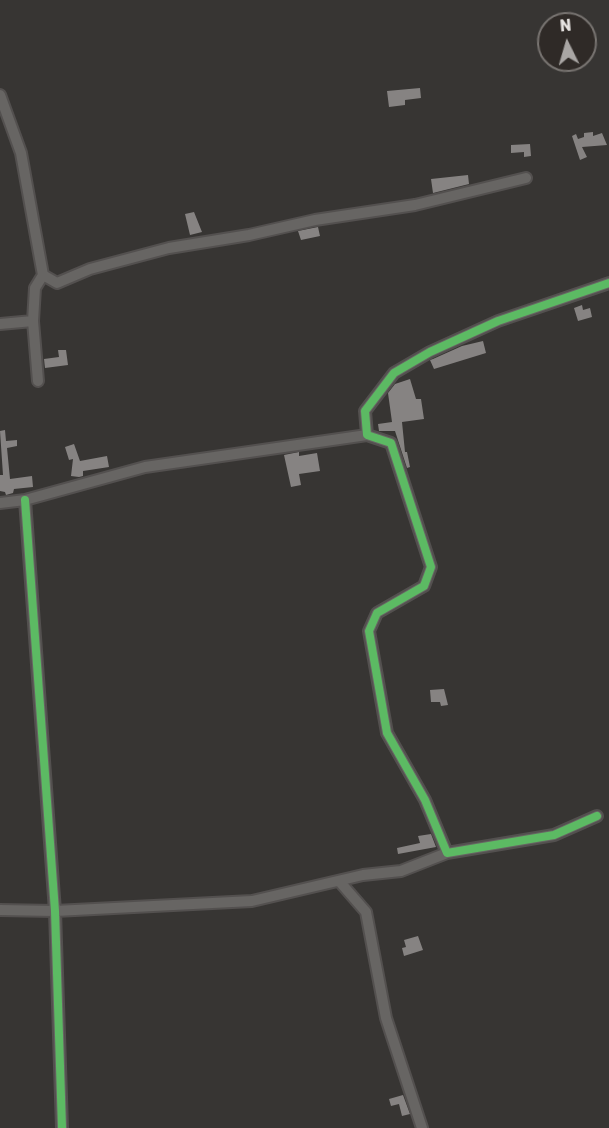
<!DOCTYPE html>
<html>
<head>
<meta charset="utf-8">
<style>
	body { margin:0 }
	#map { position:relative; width:609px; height:1128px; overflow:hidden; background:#373533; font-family:Rubik,sans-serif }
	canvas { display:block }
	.north { position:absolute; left:537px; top:12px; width:60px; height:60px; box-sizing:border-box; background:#2f2a27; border:2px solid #787471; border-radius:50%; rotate:355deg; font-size:16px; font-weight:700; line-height:24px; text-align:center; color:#e6e3e1 }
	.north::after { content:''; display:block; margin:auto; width:21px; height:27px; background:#a9a6a4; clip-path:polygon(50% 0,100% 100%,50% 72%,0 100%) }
</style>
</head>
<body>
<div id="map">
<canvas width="609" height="1128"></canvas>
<div class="north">N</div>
</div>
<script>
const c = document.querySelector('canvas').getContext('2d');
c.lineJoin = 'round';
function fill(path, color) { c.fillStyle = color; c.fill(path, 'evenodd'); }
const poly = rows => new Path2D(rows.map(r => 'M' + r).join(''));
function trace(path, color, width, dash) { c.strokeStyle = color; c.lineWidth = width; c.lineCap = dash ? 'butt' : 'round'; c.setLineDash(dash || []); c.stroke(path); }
const building = poly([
	[420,88,421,98,405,100,405,105,389,107,387,91],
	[593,132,593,136,602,133,607,145,582,147,587,157,580,160,572,136,576,134,578,139,584,137,584,133],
	[530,144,531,156,524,157,524,152,511,153,511,145],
	[468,175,469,184,433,193,431,179],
	[194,212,202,232,190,235,185,214],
	[318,227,320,236,301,240,298,231],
	[582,305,583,310,590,308,592,317,578,321,574,308],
	[483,341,486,353,434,369,430,360,433,359,462,346],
	[58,350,66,350,68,365,45,368,44,359,59,357],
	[410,379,416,399,421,399,424,419,402,422,405,452,407,452,410,467,407,468,395,431,379,431,378,424,392,422,388,393,395,384],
	[5,430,6,441,17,440,17,446,7,448,10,479,32,476,33,487,14,489,13,493,6,495,5,492,0,491,0,475,3,475,0,431],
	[74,444,80,461,107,456,109,467,83,471,83,476,79,477,71,476,73,459,69,460,65,447],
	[299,452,299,456,317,453,320,471,299,474,301,485,291,487,284,455],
	[444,689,448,705,441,706,440,702,431,702,430,690],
	[431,834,436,847,398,854,397,848,420,843,418,836],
	[418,936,423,950,404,956,402,948,406,947,404,940],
	[403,1095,410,1114,402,1116,399,1104,391,1106,389,1099]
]);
const minor = poly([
	[0,95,21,153,43,275,35,288,33,321,38,381],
	[43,275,57,283,90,269,169,248,249,235,315,220,415,205,526,178],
	[0,324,33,321],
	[25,500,55,911,62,1128],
	[0,503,25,500,145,467,367,435],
	[597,816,554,835,447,853,425,800,387,733,369,631,377,613,424,586,431,567,391,443,367,435,365,411,394,373,430,352,498,321,609,283],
	[340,882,366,912,386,1018,422,1128],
	[0,910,55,911,252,901,363,875,401,871,447,853]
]);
const cycleway = poly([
	[25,500,55,911,62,1128],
	[597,816,554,835,447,853,425,800,387,733,369,631,377,613,424,586,431,567,391,443,367,435,365,411,394,373,430,352,498,321,609,283]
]);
fill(building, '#868382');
trace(minor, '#53504f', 14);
trace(minor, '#676563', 10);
trace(cycleway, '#5cba63', 8);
</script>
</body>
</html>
